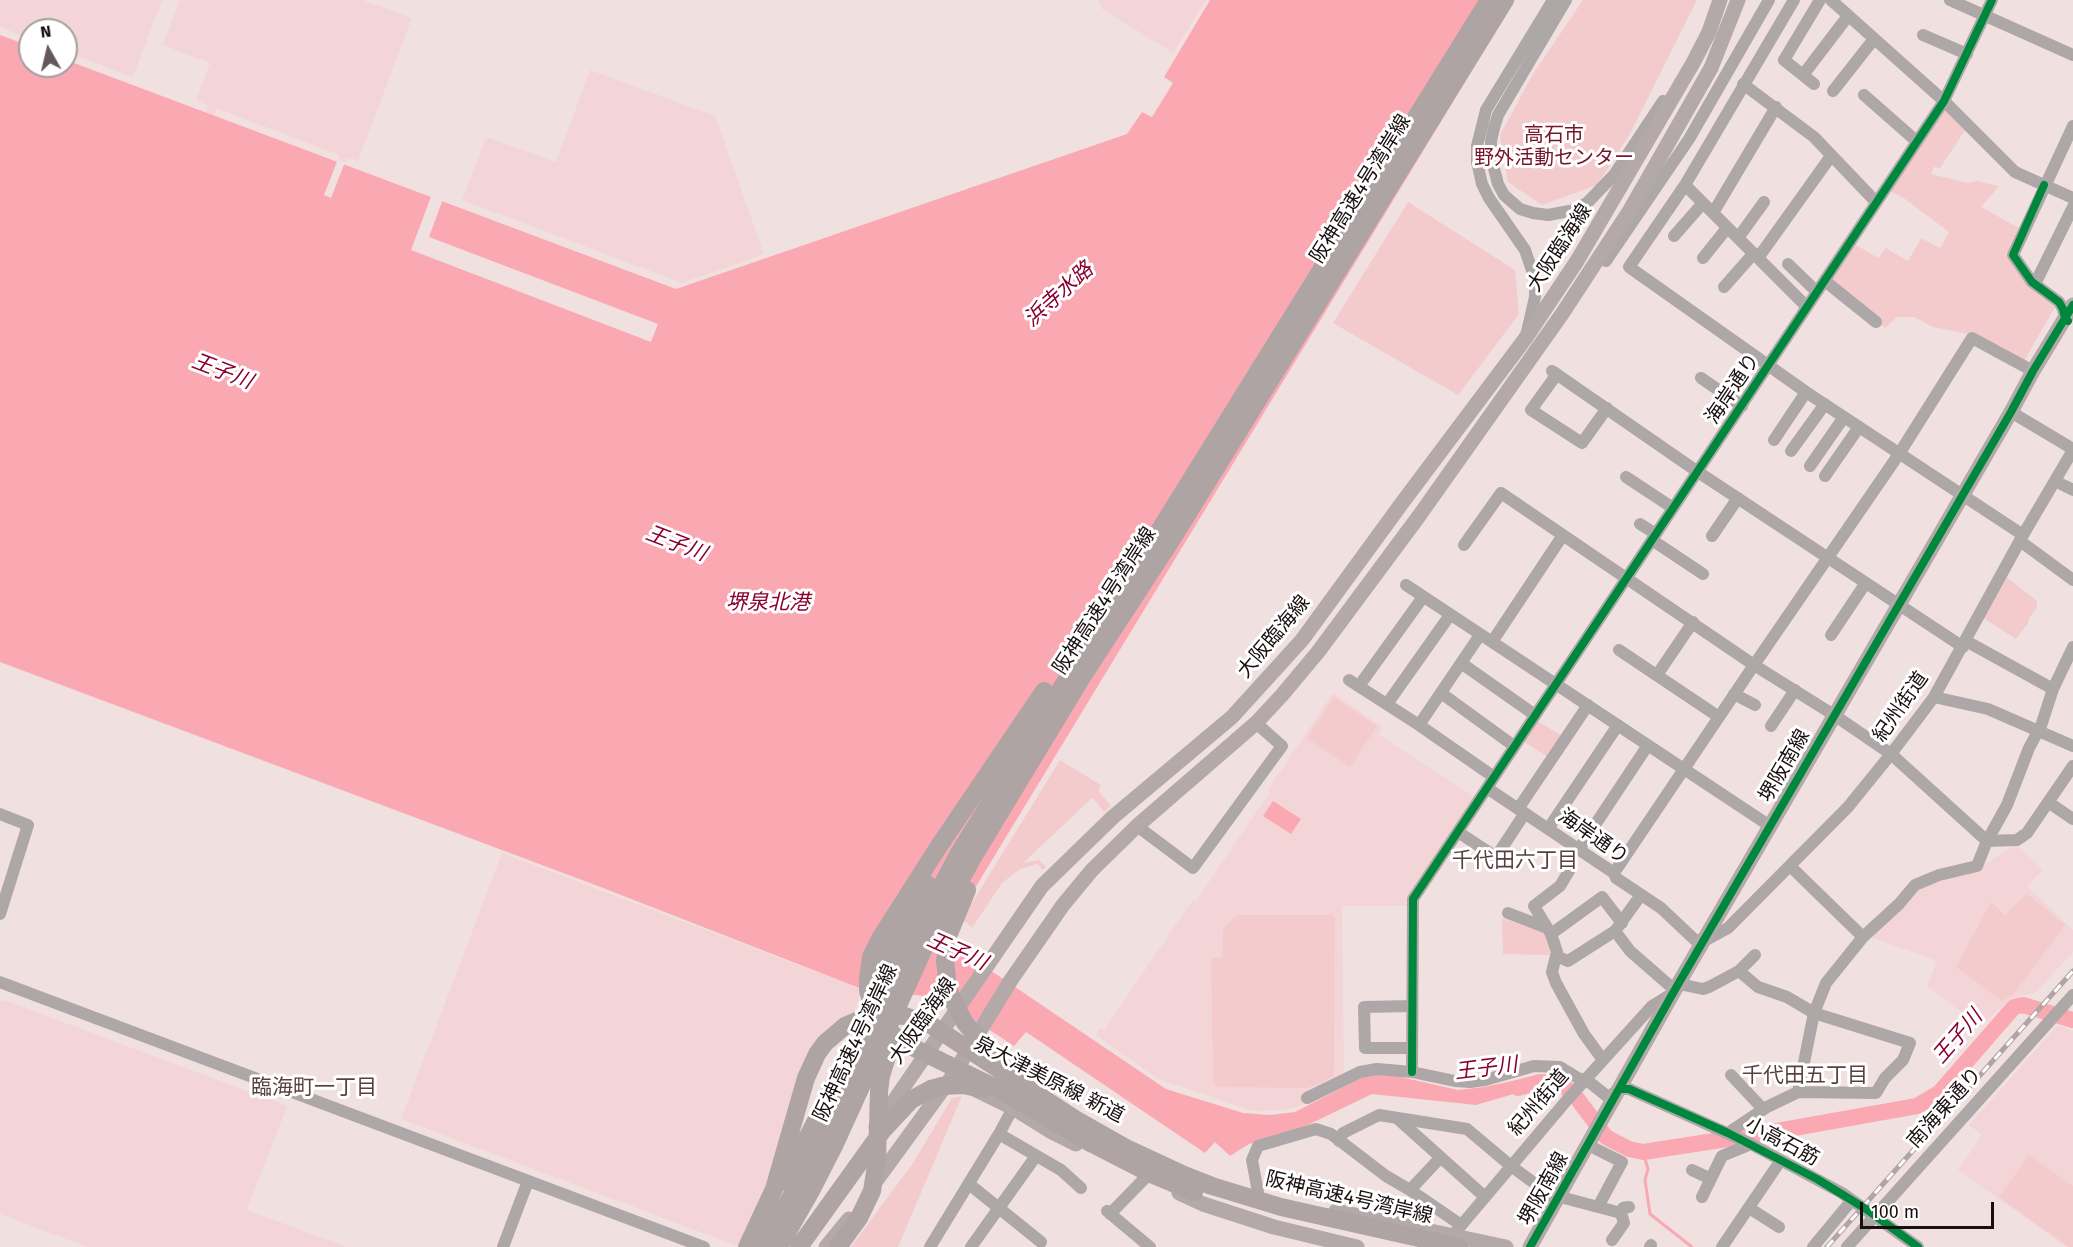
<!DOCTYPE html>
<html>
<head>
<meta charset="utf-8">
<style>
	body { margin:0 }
	#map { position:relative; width:2073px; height:1247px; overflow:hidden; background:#f1e0e0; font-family:"Fira Sans",sans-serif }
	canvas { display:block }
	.north { position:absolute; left:18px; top:18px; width:60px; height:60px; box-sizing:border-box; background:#fff; border:2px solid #a39f9f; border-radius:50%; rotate:352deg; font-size:16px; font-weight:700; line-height:24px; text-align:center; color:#1a0f10 }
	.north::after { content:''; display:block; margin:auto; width:21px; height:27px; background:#655859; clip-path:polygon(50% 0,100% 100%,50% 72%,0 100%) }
	.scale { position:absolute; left:1860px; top:1202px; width:134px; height:27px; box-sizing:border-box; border:3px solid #1a0f10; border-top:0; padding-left:8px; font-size:18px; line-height:21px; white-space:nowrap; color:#1a0f10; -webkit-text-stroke:4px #fff; paint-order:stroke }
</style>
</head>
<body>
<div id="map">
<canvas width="2073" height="1247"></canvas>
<div class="north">N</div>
<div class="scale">100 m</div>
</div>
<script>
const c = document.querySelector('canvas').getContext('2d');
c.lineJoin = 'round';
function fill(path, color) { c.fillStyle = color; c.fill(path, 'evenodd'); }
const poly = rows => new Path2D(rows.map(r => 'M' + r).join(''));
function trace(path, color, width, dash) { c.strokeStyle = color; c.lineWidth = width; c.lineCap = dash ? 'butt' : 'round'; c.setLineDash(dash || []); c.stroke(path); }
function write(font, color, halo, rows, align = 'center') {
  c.font = font + ' "Fira Sans","Noto Sans JP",sans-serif'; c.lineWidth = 6; c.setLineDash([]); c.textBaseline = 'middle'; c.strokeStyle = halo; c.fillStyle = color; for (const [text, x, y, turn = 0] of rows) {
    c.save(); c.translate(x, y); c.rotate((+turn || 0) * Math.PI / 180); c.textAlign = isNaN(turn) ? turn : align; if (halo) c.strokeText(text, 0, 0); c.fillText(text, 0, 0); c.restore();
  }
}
const built = poly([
	[0,0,162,0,133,77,66,52,66,30,30,30,30,39,0,27],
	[180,0,363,0,412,18,358,161,347,158,332,198,335,199,336,196,342,198,333,222,186,167,208,106,196,100,210,63,163,45],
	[216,108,339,155,322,198,315,196,316,192,291,183,290,186,283,184,284,180,259,171,257,174,250,171,251,168,226,158,225,162,218,160,219,156,201,149],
	[1099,0,1206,0,1173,53,1102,9],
	[590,70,715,116,764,254,682,283,462,200,486,137,556,162],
	[1333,693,1382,727,1378,734,1474,797,1407,899,1407,906,1342,906,1344,1074,1308,1092,1304,1103,1300,1106,1283,1110,1253,1111,1158,1079,1096,1035,1100,1028,1104,1030,1185,911,1193,900,1196,901,1270,792,1268,790],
	[2013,846,2018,846,2043,870,2027,886,2073,930,2073,952,2036,992,2010,999,1981,1026,1927,986,1937,961,1871,937,1914,891,1962,873,1980,873,1982,866],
	[502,853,862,989,853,1014,838,1020,807,1053,796,1082,771,1175,740,1247,401,1119],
	[4,1000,287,1106,247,1210,347,1247,87,1247,0,1214,0,1002],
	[2058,1025,2073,1031,2073,1247,2067,1247,1958,1170,1982,1135,1969,1125]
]);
const green = poly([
	[1583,0,1697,0,1631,132,1597,185,1542,205,1508,182,1500,135,1533,74],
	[1945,110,1966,129,1940,168,1934,167,1931,174,1968,183,1978,181,1999,186,1981,207,2021,229,2006,255,2034,291,2055,307,2024,361,1968,334,1933,327,1914,317,1897,317,1885,328,1830,282,1856,245,1878,258,1886,248,1908,261,1921,238,1940,248,1949,232,1905,199,1890,191],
	[1408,202,1515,270,1519,314,1458,395,1333,323],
	[2006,577,2037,601,2037,607,2028,620,2029,622,2016,639,1983,618],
	[1334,697,1377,726,1350,767,1307,738],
	[1537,721,1564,737,1549,758,1523,741],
	[1060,760,1101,785,1098,790,1111,806,1104,812,1094,799,1091,799,1023,863,1039,860,1046,867,1043,870,1037,864,1020,869,1002,883,972,928,962,919],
	[2027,894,2065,925,2014,994,2002,1001,1956,967,1991,902,2005,915],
	[1237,915,1331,915,1335,917,1334,1070,1333,1076,1319,1084,1307,1088,1219,1087,1213,1082,1211,958,1222,958,1223,928],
	[1502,918,1543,932,1546,935,1551,951,1550,955,1503,954],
	[962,1096,898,1247,851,1247,913,1163,952,1098],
	[2029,1155,2073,1186,2073,1247,2069,1247,1999,1197]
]);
const water = poly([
	[1210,0,1515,0,944,939,1166,1089,1243,1113,1270,1115,1295,1112,1363,1077,1377,1075,1392,1075,1458,1090,1484,1087,1531,1077,1541,1086,1476,1105,1372,1094,1289,1134,1249,1144,1230,1156,1215,1142,1205,1153,1026,1032,1014,1046,941,998,862,989,598,886,0,662,0,35,30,46,30,66,66,66,66,60,676,289,1127,134,1142,112,1152,117,1173,83,1164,77],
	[1273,801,1301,819,1291,834,1263,816]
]);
const pier = poly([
	[338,159,345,162,331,198,324,195],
	[432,194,443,199,429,237,658,324,651,342,411,250]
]);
const stream = poly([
	[1643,1152,1648,1169,1645,1180,1650,1214,1692,1247]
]);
const river = poly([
	[1518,1088,1540,1082,1552,1083,1564,1086,1576,1097,1606,1137,1629,1149,1643,1152,1766,1133,1917,1106,1939,1093,2014,1007,2023,1005,2073,1020]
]);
const minor = poly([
	[1566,0,1498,115,1494,128,1491,141,1491,157,1498,184,1504,195,1520,209,1533,213,1548,215,1575,210,1588,202,1614,175,1663,101],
	[1794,0,1685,185,1629,267,1806,392,2023,535],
	[1831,0,1944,101,2015,172,2073,198],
	[1950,0,2073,55],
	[1923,35,1967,54],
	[1803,75,1848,16],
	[1743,84,1814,137,1876,202],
	[1814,84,1784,60,1820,0],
	[1833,91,1874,39],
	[1864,95,1914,139],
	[1685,185,1807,307],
	[1713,213,1776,107],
	[1674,236,1703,203],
	[1738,238,1764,202],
	[1703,258,1727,228],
	[1758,258,1831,156],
	[1606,261,1689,139,1769,0],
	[1788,264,1817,292],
	[1825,281,1876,322],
	[2035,284,2073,207],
	[1724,287,1754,253],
	[2065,319,2063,309,2059,302,2032,282,2013,255,2073,126],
	[1527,332,1535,297,1535,279,1525,250,1489,198,1482,184,1477,162,1477,146,1486,110,1553,0],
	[1552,371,1698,472,1963,647],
	[1557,374,1531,410,1582,443,1607,408],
	[1701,378,1742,406],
	[2011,412,2073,449],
	[1774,440,1806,392],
	[1791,451,1825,404],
	[1810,466,1844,417],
	[1825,476,1859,427],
	[1626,477,1673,508],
	[2055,481,2073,490],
	[1640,524,1656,534],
	[1712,536,1738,498],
	[1652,540,1703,574],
	[2020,541,2073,580],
	[1464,545,1501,493,1754,665,1834,715,1891,754,1987,841,2017,840,2027,833,2073,766],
	[1406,585,1770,826],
	[1831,635,1865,584],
	[1966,641,2053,689],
	[1492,642,1563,535],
	[1619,650,1719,717],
	[1461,663,1535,715],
	[1657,675,1693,622],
	[1349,680,1419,725,1494,777],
	[1359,686,1423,597],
	[1441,693,1514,746],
	[1734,694,1755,705],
	[1934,697,1988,709,2073,746],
	[1387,704,1450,615],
	[1419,725,1480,635],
	[1771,726,1795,690],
	[1487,788,1614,873,1616,878,1661,908,1695,940,1704,941,1728,928,1848,807,1891,754,1934,697,2023,535,2073,450],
	[2048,802,2073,819],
	[1518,809,1588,705],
	[0,814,28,825,0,914],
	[1137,826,1193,868,1282,746,1256,723],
	[1548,829,1618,725],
	[1458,832,1496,857,1525,813],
	[1579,849,1648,745],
	[1790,866,1863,937],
	[1569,871,1560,886,1534,906,1551,934,1557,952,1552,972,1556,983,1584,1034,1603,1060],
	[1614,873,1754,665,1899,454,1972,338,2033,371],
	[1508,913,1547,928],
	[1615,931,1630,951,1669,985],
	[1551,934,1602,897,1622,923],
	[1556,956,1568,961,1615,931,1641,895],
	[1739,971,1758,987,1787,997,1814,1013,1910,1043,1903,1060,1885,1078,1876,1093,1798,1092],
	[0,982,704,1247],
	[1679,984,1703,989,1709,987,1739,971,1755,955],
	[1412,1006,1364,1007,1365,1048,1412,1048],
	[1412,1072,1413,899,1944,101,1992,0],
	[1731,1075,1763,1109],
	[1307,1098,1360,1072,1377,1069,1412,1072,1455,1081,1470,1082,1485,1080,1534,1066,1560,1067,1578,1078,1588,1081,1608,1097,1620,1089,1629,1089,1751,1144,1842,1193,1918,1247],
	[1398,1119,1485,1197],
	[1728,1133,1767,1107,1798,1092,1814,1013,1826,983,1863,937,1899,904,1915,885,1939,875,1977,866,1987,841,2007,805,2029,748,2041,726,2053,689,2073,647],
	[999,1134,1061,1170,1081,1188],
	[1339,1141,1343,1133,1379,1115,1467,1129,1511,1166,1549,1194,1621,1213],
	[1588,1145,1622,1162,1598,1207],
	[1692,1170,1711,1179],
	[969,1184,1041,1242],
	[1410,1190,1440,1158],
	[1258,1192,1252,1160,1258,1146,1316,1129,1331,1134,1386,1176,1410,1190,1461,1225],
	[1702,1197,1722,1156,1751,1144],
	[1749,1208,1779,1227],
	[1107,1211,1150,1247],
	[1110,1214,1145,1178],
	[1612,1240,1624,1223,1621,1213,1623,1208,1629,1207],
	[1448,1241,1567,1100,1652,1006,1673,993],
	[503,1247,528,1181],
	[930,1247,999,1134,1013,1108],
	[971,1247,1036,1156],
	[1650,1247,1651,1245],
	[1722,1247,1781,1160],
	[1813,1247,1852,1200],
	[1847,1247,2073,995]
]);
const major = poly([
	[970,1087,1013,1108,1050,1131,1076,1144],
	[876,1127,1042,886,1113,817,1232,717,1302,640,1402,503,1525,339,1577,261,1693,63,1709,32,1720,0],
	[873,1185,951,1078,1011,980,1063,905,1092,870,1137,826,1256,723,1282,695,1318,652,1419,516,1562,314,1630,210,1711,68,1738,0],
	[1179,1193,1203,1204,1274,1227,1357,1247],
	[1336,1211,1506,1247],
	[826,1247,849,1219],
	[1530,1247,1673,993,2011,412,2033,371,2073,305]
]);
const highway = poly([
	[1044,691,939,846,881,937,871,957,868,979,868,991,874,1011,879,1021,900,1041,998,1089,1092,1144],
	[967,890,948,936,945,961,948,987,952,999,965,1023,996,1058],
	[871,1004,898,940,927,884],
	[1083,1139,1151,1174,1194,1192],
	[785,1182,836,1081],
	[747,1247,774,1189,806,1078,817,1054,825,1043,845,1026,868,1016,882,1014,905,1016,931,1025,1075,1119,1128,1149,1184,1175,1212,1186,1281,1207,1459,1247],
	[763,1247,821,1143,913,940,959,853,1489,0],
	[779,1247,812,1189,834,1146,926,944,973,857,1082,677,1172,539,1505,0],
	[799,1247,883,1130,911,1100,931,1089,942,1086,962,1085,984,1089],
	[838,1247,859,1218,872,1191,877,1160,879,1092,881,1076,890,1047]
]);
const rail = poly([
	[1827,1247,2073,971]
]);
const cycleway = poly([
	[2044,185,2013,255,2032,282,2059,302,2063,309,2065,319,2068,321],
	[1412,1072,1413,899,1944,101,1992,0],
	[1620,1089,1629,1089,1728,1133,1817,1179,1866,1209,1918,1247],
	[1530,1247,1673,993,2011,412,2033,371,2073,305]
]);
const parkNames = [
	["高石市",1554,135],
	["野外活動センター",1554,158]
];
const streetNames = [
	["阪神高速4号湾岸線",1361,189,-58],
	["大阪臨海線",1560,248,-57],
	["海岸通り",1733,389,-56],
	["阪神高速4号湾岸線",1105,601,-57],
	["大阪臨海線",1274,637,-50],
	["紀州街道",1901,707,-55],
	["堺阪南線",1785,766,-60],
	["海岸通り",1593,837,35],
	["大阪臨海線",923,1021,-55],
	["阪神高速4号湾岸線",856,1043,-65],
	["泉大津美原線 新道",1049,1080,27],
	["紀州街道",1539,1103,-49],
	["南海東通り",1945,1108,-48],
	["小高石筋",1782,1142,28],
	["堺阪南線",1544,1189,-61],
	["阪神高速4号湾岸線",1349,1198,13]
];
const waterNames = [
	["浜寺水路",1059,295,-42],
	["王子川",222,372,21],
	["王子川",676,544,21],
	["堺泉北港",768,603],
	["王子川",957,952,24],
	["王子川",1958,1037,-49],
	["王子川",1486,1069,-7]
];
const neighbourhoodNames = [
	["千代田六丁目",1515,861],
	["千代田五丁目",1805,1076],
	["臨海町一丁目",314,1088]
];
fill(built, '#f4d5d7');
fill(green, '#f3cbcd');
fill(water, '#faa9b2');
fill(pier, '#f1e0e0');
trace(stream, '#faa9b2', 3);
trace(river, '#faa9b2', 16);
trace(minor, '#ada7a7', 12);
trace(major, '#b3a9a9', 15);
trace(highway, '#aea4a4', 18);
trace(rail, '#b0a4a4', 5);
trace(rail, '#fff', 3, [9]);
trace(cycleway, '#00873e', 8);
write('20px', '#74152b', '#fff', parkNames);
write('20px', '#1a0f10', '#fff', streetNames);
write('italic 21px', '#89012e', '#fff', waterNames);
write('21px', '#5a3f42', '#fff', neighbourhoodNames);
</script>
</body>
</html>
